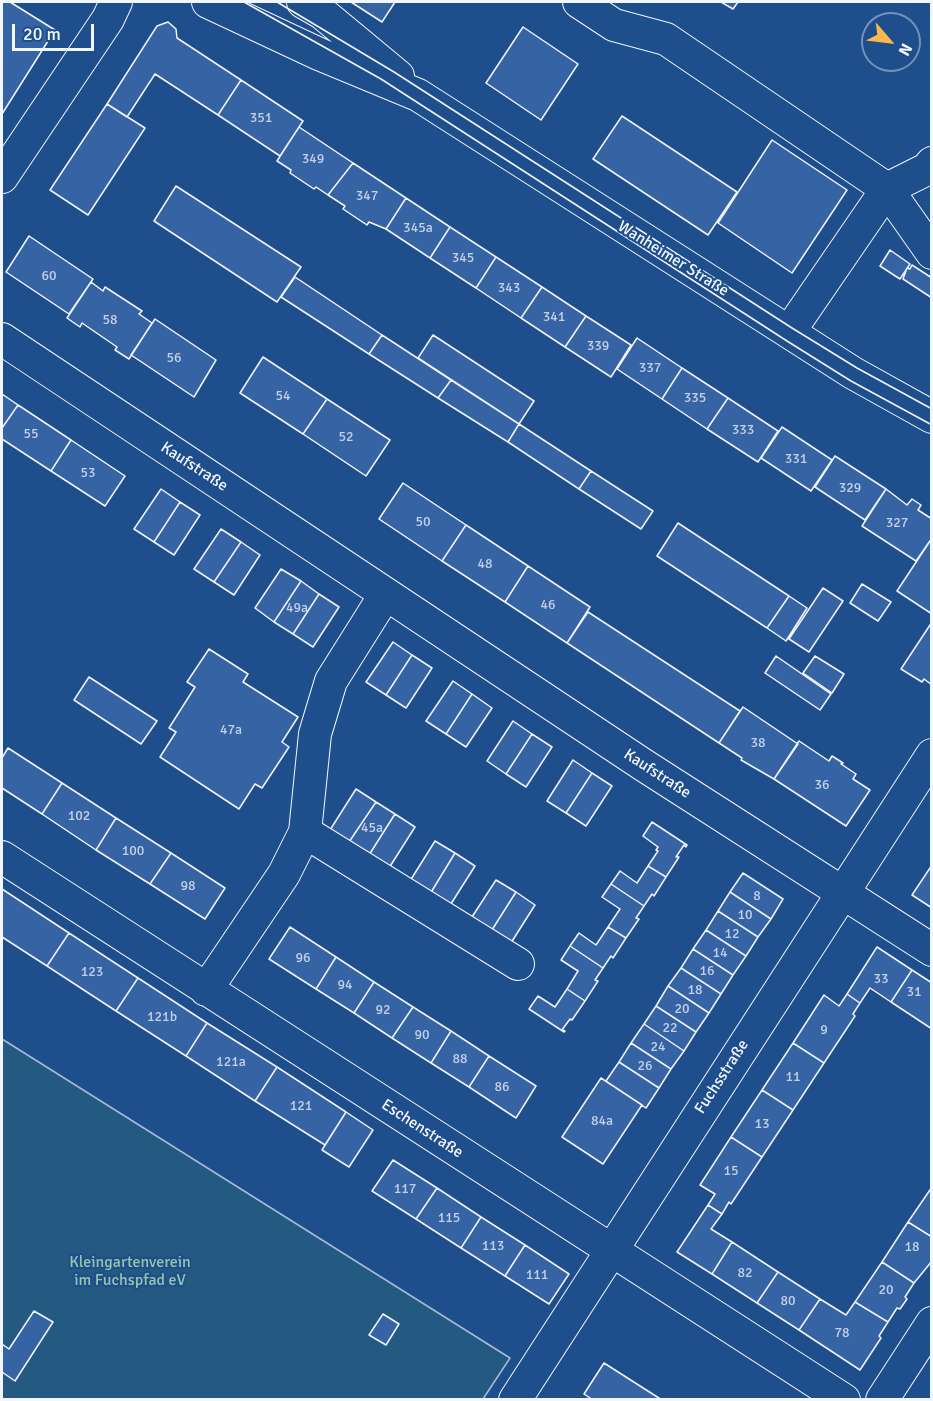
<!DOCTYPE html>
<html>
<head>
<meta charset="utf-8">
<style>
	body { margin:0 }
	#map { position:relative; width:933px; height:1401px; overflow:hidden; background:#1f4e8c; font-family:Signika,sans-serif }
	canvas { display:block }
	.frame { position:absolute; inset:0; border:3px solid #f2f6ff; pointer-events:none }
	.north { position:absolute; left:861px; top:12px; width:60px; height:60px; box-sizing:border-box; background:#1f4e8c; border:2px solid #7391ba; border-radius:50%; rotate:118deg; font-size:16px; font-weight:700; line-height:24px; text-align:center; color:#f2f6ff }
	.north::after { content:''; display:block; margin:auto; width:21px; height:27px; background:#ffb74d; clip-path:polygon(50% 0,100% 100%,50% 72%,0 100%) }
	.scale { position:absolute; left:12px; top:24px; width:82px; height:27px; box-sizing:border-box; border:3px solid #f2f6ff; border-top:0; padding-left:8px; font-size:18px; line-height:21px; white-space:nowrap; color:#f2f6ff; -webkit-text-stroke:4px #1f4e8c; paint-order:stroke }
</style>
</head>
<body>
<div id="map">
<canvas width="933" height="1401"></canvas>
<div class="frame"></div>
<div class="north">N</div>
<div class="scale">20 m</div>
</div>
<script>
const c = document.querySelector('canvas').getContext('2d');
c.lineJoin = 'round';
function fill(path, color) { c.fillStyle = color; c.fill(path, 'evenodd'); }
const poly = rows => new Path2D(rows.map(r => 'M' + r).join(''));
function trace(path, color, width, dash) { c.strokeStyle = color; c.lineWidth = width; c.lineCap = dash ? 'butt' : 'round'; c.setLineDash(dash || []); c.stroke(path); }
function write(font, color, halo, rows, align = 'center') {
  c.font = font + ' Signika,sans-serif'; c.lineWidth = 4.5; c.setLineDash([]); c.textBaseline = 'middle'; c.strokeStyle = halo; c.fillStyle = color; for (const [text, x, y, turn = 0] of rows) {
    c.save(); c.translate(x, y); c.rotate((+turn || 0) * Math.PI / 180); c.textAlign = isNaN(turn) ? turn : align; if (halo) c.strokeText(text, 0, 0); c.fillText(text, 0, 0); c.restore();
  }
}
const green = poly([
	[2,1039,510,1358,483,1399,2,1399,2,1039]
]);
const building = poly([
	[2,2,10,2,55,30,2,114,2,2],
	[351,2,395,2,382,22,351,2],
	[721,2,738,2,733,9,721,2],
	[168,22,176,29,177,38,241,80,218,115,155,74,127,117,107,104,157,26,168,22],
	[523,27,578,64,541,120,486,83,523,27],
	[241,80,303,121,280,156,218,115,241,80],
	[107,104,145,128,88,215,50,190,107,104],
	[622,116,737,192,708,235,593,159,622,116],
	[299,127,353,163,328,195,316,187,314,189,290,173,291,170,277,161,299,127],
	[772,140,847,190,792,273,718,223,772,140],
	[353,163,406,198,386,229,369,222,367,225,343,209,345,206,328,195,353,163],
	[176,186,301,267,277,302,154,221,176,186],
	[406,198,450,227,430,258,386,229,406,198],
	[450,227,496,257,476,288,430,258,450,227],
	[29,236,93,279,69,314,6,272,29,236],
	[890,250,910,264,900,279,880,266,890,250],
	[496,257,542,287,521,318,476,288,496,257],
	[912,265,932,278,932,298,903,279,907,268,910,269,912,265],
	[295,277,382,335,369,354,281,297,295,277],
	[91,282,103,291,105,287,142,311,139,314,152,323,129,359,115,350,117,347,82,323,80,327,67,318,91,282],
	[542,287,586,316,565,347,521,318,542,287],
	[586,316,631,345,611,377,565,347,586,316],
	[155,319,216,360,194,397,131,355,155,319],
	[382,335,451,380,438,398,369,354,382,335],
	[433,335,534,401,519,424,418,358,433,335],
	[637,338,682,368,662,399,617,369,637,338],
	[263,357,327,399,303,434,240,393,263,357],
	[682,368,728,398,707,429,662,399,682,368],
	[451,380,519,424,508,442,438,398,451,380],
	[2,394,18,405,2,428,2,394],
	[728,398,778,431,758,462,707,429,728,398],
	[327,399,390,440,366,476,303,434,327,399],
	[18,405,71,440,51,471,2,439,2,428,18,405],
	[519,424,591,471,579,489,508,442,519,424],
	[782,427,832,460,811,491,761,458,782,427],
	[71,440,125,476,105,506,51,471,71,440],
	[835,456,886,489,865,520,815,487,835,456],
	[591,471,653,511,641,529,579,489,591,471],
	[403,483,466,525,442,561,379,519,403,483],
	[161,489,180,502,154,542,134,529,161,489],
	[886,489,907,505,912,499,921,505,918,510,932,519,932,538,916,561,862,526,886,489],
	[180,502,200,515,174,555,154,542,180,502],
	[678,523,789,596,767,628,657,556,678,523],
	[466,525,528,566,505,602,442,561,466,525],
	[221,529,241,542,214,582,194,569,221,529],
	[932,538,932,614,897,591,932,538],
	[241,542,260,555,234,595,214,582,241,542],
	[528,566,590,607,567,643,505,602,528,566],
	[281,569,301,581,274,622,255,608,281,569],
	[301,581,319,594,293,634,274,622,301,581],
	[862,584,891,602,878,621,850,603,862,584],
	[823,588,843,601,809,652,789,639,823,588],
	[319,594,339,607,313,647,293,634,319,594],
	[789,596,807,608,786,641,767,628,789,596],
	[588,612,740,711,719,743,567,643,588,612],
	[932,622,932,685,924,679,922,682,901,669,932,622],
	[393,642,412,655,386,695,366,682,393,642],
	[209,649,248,674,243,682,298,717,282,742,289,747,262,788,255,784,239,809,160,757,176,732,169,728,195,687,187,682,209,649],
	[412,655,432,668,406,708,386,695,412,655],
	[776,656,831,694,820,710,765,673,776,656],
	[815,656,844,674,832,693,803,673,815,656],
	[89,677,157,721,141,744,74,700,89,677],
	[453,681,472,694,446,734,426,721,453,681],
	[472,694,492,708,466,747,446,734,472,694],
	[743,707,798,744,774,779,741,760,742,758,719,743,743,707],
	[513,721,532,734,506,774,487,761,513,721],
	[532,734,552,747,526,787,506,774,532,734],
	[799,741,829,761,832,756,843,763,841,764,856,774,853,779,870,790,846,826,774,779,799,741],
	[8,748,62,783,42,814,2,788,2,758,8,748],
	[573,760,592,773,566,813,547,801,573,760],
	[592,773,612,786,586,826,566,813,592,773],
	[62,783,116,818,96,850,42,814,62,783],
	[356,789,376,802,349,842,330,830,356,789],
	[376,802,395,814,369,855,349,842,376,802],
	[395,814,415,827,389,868,369,855,395,814],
	[116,818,171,853,150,884,96,850,116,818],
	[652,822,687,845,686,847,684,845,676,857,679,857,666,877,648,866,658,851,656,850,658,847,643,836,652,822],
	[435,841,455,853,430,894,410,881,435,841],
	[171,853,225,888,205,919,150,884,171,853],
	[455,853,475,866,449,907,430,894,455,853],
	[932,865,932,908,912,895,932,865],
	[648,866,666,877,654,896,652,894,644,906,611,884,620,871,637,883,648,866],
	[743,873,783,899,771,919,730,892,743,873],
	[496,880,516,892,490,933,470,920,496,880],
	[611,884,644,906,636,918,639,919,626,938,608,927,620,909,602,897,611,884],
	[2,889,69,933,47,966,2,937,2,889],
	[516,892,535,905,509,946,490,933,516,892],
	[730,892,771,919,758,937,718,911,730,892],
	[718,911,758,937,746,956,706,930,718,911],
	[290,927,336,957,316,989,269,959,290,927],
	[608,927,626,938,613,958,611,956,603,968,570,946,579,933,596,945,608,927],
	[706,930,746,956,733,975,693,949,706,930],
	[69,933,138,978,116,1011,47,966,69,933],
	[570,946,603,968,595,980,598,981,585,1001,567,989,578,971,561,960,570,946],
	[877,947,912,970,891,1002,870,988,860,1003,847,994,877,947],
	[693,949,733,975,721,994,681,968,693,949],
	[336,957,374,982,354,1013,316,989,336,957],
	[681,968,721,994,709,1013,668,986,681,968],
	[912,970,932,983,932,1029,891,1002,912,970],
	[138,978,207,1023,186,1056,116,1011,138,978],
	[374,982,413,1007,392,1038,354,1013,374,982],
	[668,986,709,1013,696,1032,656,1006,668,986],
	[567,989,585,1001,572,1020,570,1019,562,1030,565,1031,564,1032,529,1009,538,996,555,1007,567,989],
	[847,994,860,1003,853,1014,855,1016,824,1063,793,1043,824,995,839,1006,847,994],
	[656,1006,696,1032,684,1051,644,1024,656,1006],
	[413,1007,451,1031,431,1063,392,1038,413,1007],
	[207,1023,277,1067,255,1101,186,1056,207,1023],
	[644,1024,684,1051,671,1069,631,1043,644,1024],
	[451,1031,489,1056,469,1087,431,1063,451,1031],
	[631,1043,671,1069,659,1088,619,1062,631,1043],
	[793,1043,824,1063,793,1110,762,1090,793,1043],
	[489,1056,536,1086,516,1118,469,1087,489,1056],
	[619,1062,659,1088,646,1108,606,1081,619,1062],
	[277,1067,346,1112,325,1145,255,1101,277,1067],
	[601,1078,642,1105,603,1164,562,1137,601,1078],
	[762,1090,793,1110,762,1157,731,1137,762,1090],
	[346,1112,373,1130,349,1167,322,1150,346,1112],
	[731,1137,762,1157,731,1204,729,1202,722,1214,708,1205,715,1194,700,1185,731,1137],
	[393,1160,437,1188,416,1219,372,1191,393,1160],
	[932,1187,932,1237,908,1222,932,1187],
	[437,1188,481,1217,461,1248,416,1219,437,1188],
	[708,1205,722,1214,711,1229,732,1242,712,1274,677,1252,708,1205],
	[481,1217,525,1245,505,1276,461,1248,481,1217],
	[908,1222,932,1237,932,1261,914,1283,882,1262,908,1222],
	[732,1242,778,1272,757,1303,712,1274,732,1242],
	[525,1245,569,1274,549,1304,505,1276,525,1245],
	[882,1262,914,1283,905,1297,907,1299,900,1309,897,1308,888,1322,855,1302,882,1262],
	[778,1272,820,1299,799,1330,757,1303,778,1272],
	[820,1299,846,1315,855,1302,888,1322,879,1336,881,1338,860,1370,799,1330,820,1299],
	[34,1311,53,1322,15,1381,2,1372,2,1344,9,1349,34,1311],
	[383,1314,399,1324,386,1345,369,1335,383,1314],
	[604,1363,662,1400,593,1400,584,1394,604,1363]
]);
const minor = poly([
	[208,2,319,54,418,95,853,373,932,417],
	[303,2,322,13,398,76],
	[579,2,614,25,666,39,887,189,789,332],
	[932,163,927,169,887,189,932,253],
	[2,177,108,19,116,2],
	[2,339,645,766,932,950],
	[305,832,518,964],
	[2,857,844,1400],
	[206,990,284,874,305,832,315,734,331,681,385,595],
	[515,1400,932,755],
	[882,1400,932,1323]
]);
const tram = poly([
	[244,2,381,79,787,341,851,381,932,425],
	[277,2,394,72,792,328,857,368,932,409]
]);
const numberNames = [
	["351",261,118],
	["349",313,159],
	["347",367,196],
	["345a",418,228],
	["345",463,258],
	["60",49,276],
	["343",509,288],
	["341",554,317],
	["58",110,320],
	["339",598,346],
	["56",174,358],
	["337",650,368],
	["54",283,396],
	["335",695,398],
	["333",743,430],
	["55",31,434],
	["52",346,437],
	["331",796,459],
	["53",88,473],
	["329",850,488],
	["50",423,522],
	["327",897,523],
	["48",485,564],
	["46",548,605],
	["49a",297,608],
	["47a",231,730],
	["38",758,743],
	["36",822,785],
	["102",79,816],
	["45a",372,828],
	["100",133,851],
	["98",188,886],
	["8",757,896],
	["10",745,915],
	["12",732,934],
	["14",720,953],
	["96",303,958],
	["16",707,971],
	["123",92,972],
	["33",881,979],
	["94",345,985],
	["18",695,990],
	["31",914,992],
	["20",682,1009],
	["92",383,1010],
	["121b",162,1017],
	["22",670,1028],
	["9",824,1030],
	["90",422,1035],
	["24",658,1047],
	["88",460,1059],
	["121a",231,1062],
	["26",645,1066],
	["11",793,1077],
	["86",502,1087],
	["121",301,1106],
	["84a",602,1121],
	["13",762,1124],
	["15",731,1171],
	["117",405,1189],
	["115",449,1218],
	["113",493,1246],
	["18",912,1247],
	["82",745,1273],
	["111",537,1275],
	["20",886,1290],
	["80",788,1301],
	["78",842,1333]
];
const streetNames = [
	["Wanheimer Straße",673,259,32],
	["Kaufstraße",194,467,33],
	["Kaufstraße",657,774,33],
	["Fuchsstraße",722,1077,-57],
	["Eschenstraße",422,1129,33]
];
const parkNames = [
	["Kleingartenverein",130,1263],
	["im Fuchspfad eV",130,1281]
];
fill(green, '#245a82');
trace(green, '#a8bbd7', 1.5);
fill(building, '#3563a3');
trace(building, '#f2f6ff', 1.5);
trace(minor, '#f2f6ff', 34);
trace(minor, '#1f4e8c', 32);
trace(tram, '#f2f6ff', 1.5);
write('14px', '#c3d1e8', null, numberNames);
write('16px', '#f2f6ff', '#1f4e8c', streetNames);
write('16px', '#97c8a6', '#1f4e8c', parkNames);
</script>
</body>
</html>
